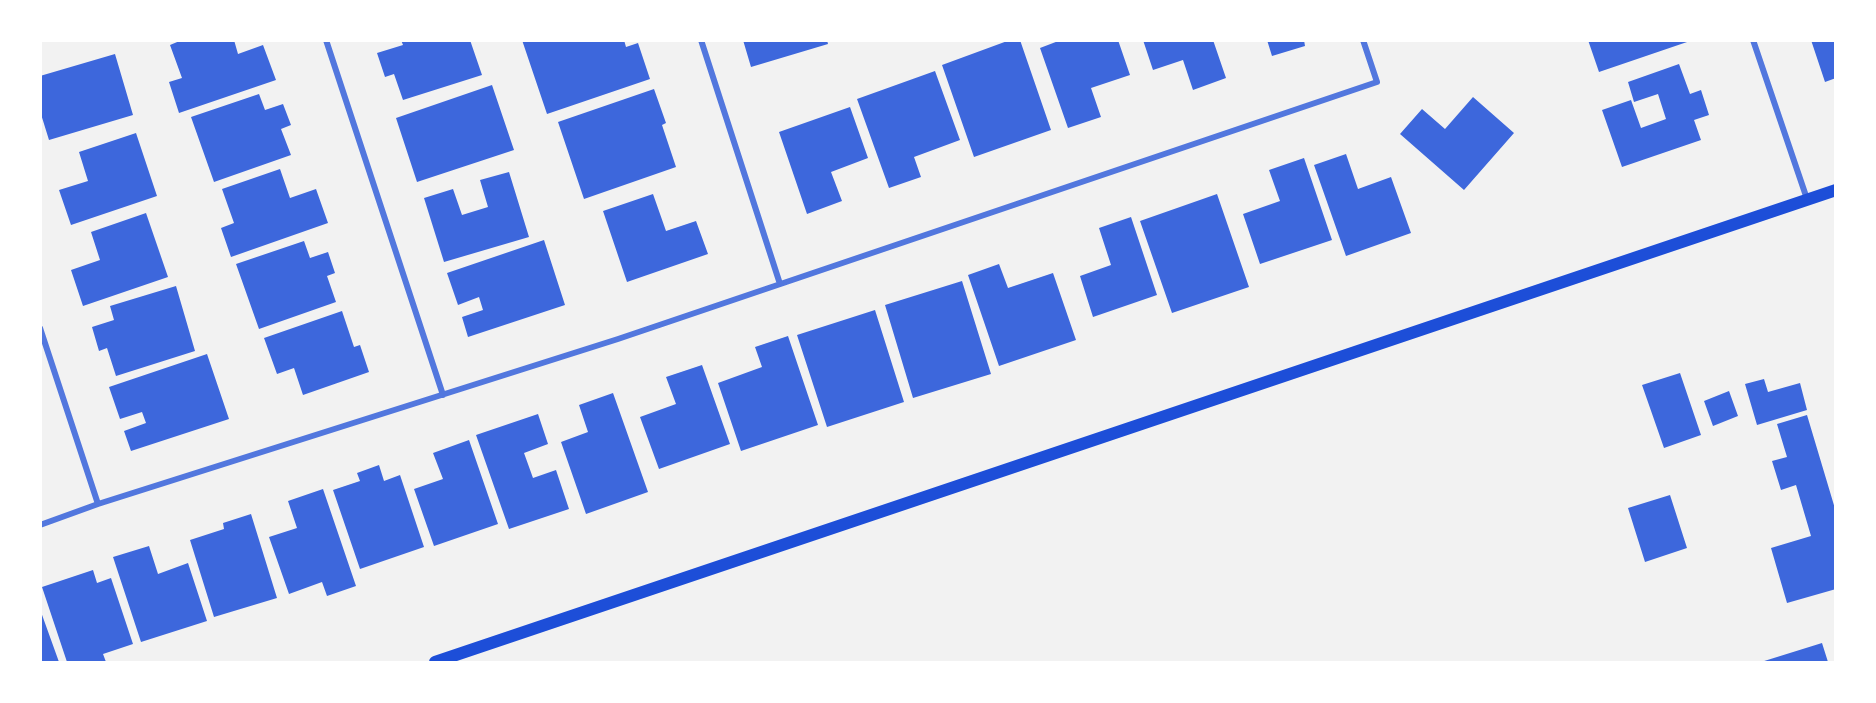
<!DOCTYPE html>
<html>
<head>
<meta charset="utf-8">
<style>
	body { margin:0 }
	#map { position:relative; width:1876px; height:703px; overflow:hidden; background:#f2f2f2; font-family:"Varela Round",sans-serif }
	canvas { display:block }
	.frame { position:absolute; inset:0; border:42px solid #fff; pointer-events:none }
</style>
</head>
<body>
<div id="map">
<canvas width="1876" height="703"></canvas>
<div class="frame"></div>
</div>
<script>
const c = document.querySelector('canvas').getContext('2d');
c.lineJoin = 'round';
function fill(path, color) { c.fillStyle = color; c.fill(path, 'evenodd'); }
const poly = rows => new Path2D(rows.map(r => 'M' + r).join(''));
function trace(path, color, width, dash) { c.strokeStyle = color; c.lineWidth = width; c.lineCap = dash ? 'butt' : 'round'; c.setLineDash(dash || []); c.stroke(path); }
const building = poly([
	[182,40,234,40,238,54,263,45,276,80,179,113,169,82,182,78,170,45],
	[401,40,470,40,482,75,403,100,394,74,385,77,377,53,403,45],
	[522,40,624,40,626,47,638,43,650,79,547,114],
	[743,40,827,40,828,44,751,67],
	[1010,40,1020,40,1051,130,974,157,942,65],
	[1061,40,1118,40,1130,75,1091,88,1101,117,1068,128,1040,48],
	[1143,40,1213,40,1226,78,1193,90,1183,60,1153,70],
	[1267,40,1304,40,1305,46,1272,56],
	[1588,40,1690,40,1690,41,1599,72],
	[1811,40,1836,40,1836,78,1825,82],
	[115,54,133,115,49,140,40,111,40,76],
	[1679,64,1690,94,1701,90,1709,115,1694,120,1701,140,1622,167,1602,110,1631,100,1641,128,1666,119,1658,94,1634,102,1628,82],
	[935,71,960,140,914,157,921,177,889,188,857,99],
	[492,85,514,150,417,182,396,118],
	[654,89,666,123,662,125,676,167,584,199,558,122],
	[259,94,265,110,283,104,291,125,281,129,291,155,214,182,191,117],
	[1473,97,1514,133,1464,190,1400,134,1422,109,1445,129],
	[850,107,868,158,831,172,842,201,807,214,779,132],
	[136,133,157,196,71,225,59,190,88,181,79,152],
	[1346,154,1358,189,1391,177,1411,233,1346,256,1314,165],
	[1304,158,1332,240,1260,264,1243,214,1280,201,1269,170],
	[280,169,290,198,316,189,328,223,231,257,221,228,234,223,222,189],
	[509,172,529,237,444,262,424,198,453,189,462,215,488,207,480,180],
	[653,194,666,231,696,221,708,254,627,282,603,211],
	[1217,194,1249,287,1172,313,1140,221],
	[146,213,168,277,83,306,71,270,100,260,91,232],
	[1131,217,1157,295,1093,317,1080,276,1111,265,1099,228],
	[544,240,565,305,468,337,462,317,483,310,479,297,458,305,447,273],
	[304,241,310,258,328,252,335,273,327,276,336,302,259,329,236,264],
	[999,264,1008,288,1053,273,1076,340,999,366,968,275],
	[962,281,991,374,913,398,885,305],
	[176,286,195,351,116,376,107,348,99,351,92,327,114,320,110,306],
	[875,310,904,402,827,427,797,335],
	[342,311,354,347,360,345,369,372,303,395,294,368,277,374,264,338],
	[788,336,818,425,741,451,718,383,762,367,755,347],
	[207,354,229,419,131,451,124,431,146,423,142,412,120,419,109,387],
	[702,365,730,444,659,469,640,417,676,404,666,377],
	[1680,373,1701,435,1664,448,1642,385],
	[1764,379,1768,392,1800,383,1807,410,1757,425,1745,384],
	[1729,391,1738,416,1713,426,1704,401],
	[613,393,648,492,586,514,561,442,588,432,579,405],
	[538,414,548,444,524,453,533,478,556,470,569,509,509,529,476,435],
	[1807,415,1836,512,1836,589,1787,603,1771,548,1811,536,1796,485,1781,490,1772,461,1787,457,1777,424],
	[469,440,498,524,434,546,414,489,443,479,433,453],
	[379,465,384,481,400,475,424,547,360,569,333,490,360,481,357,473],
	[323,489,356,586,327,596,322,582,289,594,269,537,297,528,288,501],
	[1670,495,1687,548,1645,562,1628,508],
	[251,514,277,598,214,617,190,540,224,529,223,523],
	[149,546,158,574,188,563,207,621,141,642,113,557],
	[93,570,97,583,111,578,133,644,103,654,106,662,67,662,42,587],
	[40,612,41,612,59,662,40,662],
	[1822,643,1828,662,1761,662]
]);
const minor = poly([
	[326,40,443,395],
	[701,40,780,284],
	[1753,40,1807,199],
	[40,328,98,504],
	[40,525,98,504,618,339,1377,82,1363,40]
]);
const secondary = poly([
	[435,662,1836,190]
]);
fill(building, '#3d67dc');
trace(minor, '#5277de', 6);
trace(secondary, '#1d4ed8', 12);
</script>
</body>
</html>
